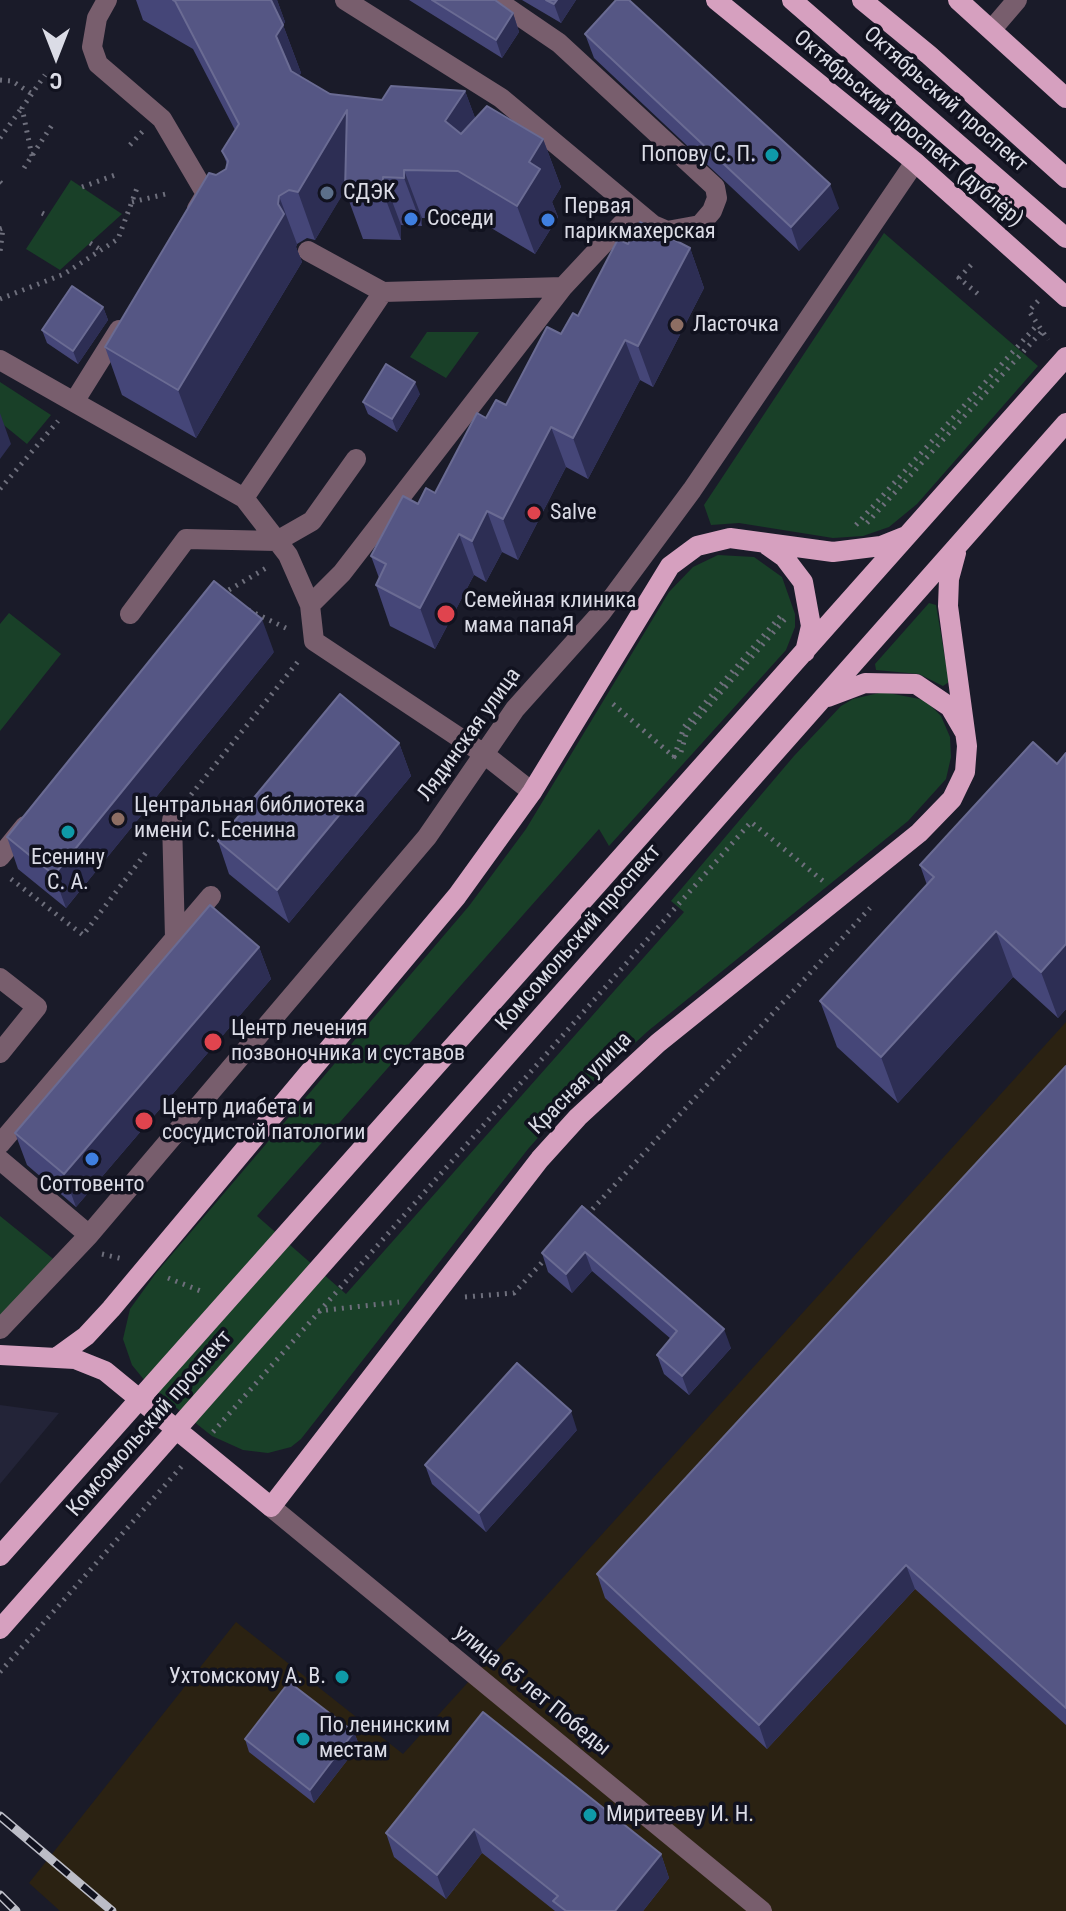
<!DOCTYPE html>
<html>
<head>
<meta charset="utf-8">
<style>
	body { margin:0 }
	#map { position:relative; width:1066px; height:1911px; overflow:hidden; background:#1a1b29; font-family:"Roboto Condensed",sans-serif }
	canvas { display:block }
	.north { position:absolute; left:16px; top:16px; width:80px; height:80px; -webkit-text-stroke:6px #11121f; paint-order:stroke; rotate:180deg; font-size:22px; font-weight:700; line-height:32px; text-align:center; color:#dbdce6 }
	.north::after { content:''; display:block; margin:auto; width:28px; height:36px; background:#dbdce6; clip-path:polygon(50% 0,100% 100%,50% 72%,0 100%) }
</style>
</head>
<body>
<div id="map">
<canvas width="1066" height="1911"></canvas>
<div class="north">С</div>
</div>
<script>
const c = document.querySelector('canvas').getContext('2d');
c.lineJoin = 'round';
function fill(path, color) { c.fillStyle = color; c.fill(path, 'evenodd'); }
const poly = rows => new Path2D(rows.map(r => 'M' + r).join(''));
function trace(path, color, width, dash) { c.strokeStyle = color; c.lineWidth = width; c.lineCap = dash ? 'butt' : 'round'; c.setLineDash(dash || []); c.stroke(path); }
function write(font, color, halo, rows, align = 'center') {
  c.font = font + ' "Roboto Condensed",sans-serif'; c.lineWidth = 7; c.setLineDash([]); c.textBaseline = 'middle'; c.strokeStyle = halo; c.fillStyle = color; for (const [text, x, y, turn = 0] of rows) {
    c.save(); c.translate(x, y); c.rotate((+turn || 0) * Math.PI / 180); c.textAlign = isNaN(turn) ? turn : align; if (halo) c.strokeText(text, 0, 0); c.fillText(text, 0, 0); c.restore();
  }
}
const built = poly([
	[0,1405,59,1413,0,1484]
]);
const industrial = poly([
	[1066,1022,1066,1911,60,1911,29,1883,236,1622,403,1754]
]);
const green = poly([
	[71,180,122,214,60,270,26,249],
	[884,233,1038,366,917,504,889,527,863,536,833,538,739,523,711,525,704,505],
	[427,332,479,332,446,378,410,357],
	[0,382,51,415,27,444,0,422],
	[718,555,754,557,782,577,795,614,795,627,786,650,609,846,599,829,257,1216,346,1294,684,912,671,901,794,756,841,706,853,699,883,692,925,700,941,716,950,737,951,757,946,779,908,821,648,1031,566,1106,528,1149,301,1439,291,1447,268,1453,243,1450,212,1436,150,1387,132,1365,123,1339,130,1309,156,1273,469,906,526,829,669,592,693,567],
	[929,603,936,605,949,682,943,686,919,674,876,670,875,664],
	[9,613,61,654,0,731,0,624],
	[0,1216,57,1262,0,1324]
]);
const path = poly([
	[0,80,12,81,32,94],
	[0,138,21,109],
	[130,145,143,131],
	[32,156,22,108,45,75],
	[24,168,52,125],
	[0,182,2,184],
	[82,187,118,174],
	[132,202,170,193],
	[42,213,48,216],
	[0,229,3,228,0,252],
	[90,243,101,250],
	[971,265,959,278,978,294],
	[0,299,64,274,118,239,137,188],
	[1038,301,1029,311,1048,340],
	[0,489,58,421],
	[867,523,1044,329],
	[856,525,1038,324],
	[222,594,268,567],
	[248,610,290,630],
	[613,704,674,757,671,761],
	[681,752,687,731,785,619],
	[674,757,684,727,783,613],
	[186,801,300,659],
	[11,879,83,935,148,850],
	[587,1215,870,908],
	[102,1254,123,1259],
	[168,1278,203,1292],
	[465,1297,514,1293,547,1257],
	[318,1311,399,1302],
	[213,1432,751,822,823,881],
	[0,1672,182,1466]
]);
const minor = poly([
	[107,0,97,18,92,47,98,64,162,119,206,194,197,209],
	[496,0,559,43,715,187,717,198,712,211,700,225,667,231,653,225,635,210],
	[993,28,1017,0],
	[308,251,383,292,563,287,635,210,501,98,345,0],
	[383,292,244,498,288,555,310,605,314,641,484,754,532,792],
	[0,360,74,402,119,330],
	[74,402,244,498],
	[310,605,342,573,563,287],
	[130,614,186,539,277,541,312,521,356,459],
	[172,820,175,938],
	[0,857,25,826],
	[0,978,37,1007,0,1053],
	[0,1144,211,896],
	[0,1160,89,1235,0,1329],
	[89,1235,427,837,515,709,601,613,692,490,915,162],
	[271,1507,762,1911]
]);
const major = poly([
	[716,0,915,162,1066,297],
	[792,0,1066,238],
	[862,0,929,55,1066,178],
	[958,0,1066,98],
	[767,545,784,557,803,582,811,626,805,652],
	[828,697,865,683,916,684,950,707,964,731],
	[0,1355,75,1359,105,1371,271,1507,540,1159,578,1117,658,1043,919,833,952,799,965,772,967,746,948,606,949,579,956,553],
	[57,1357,86,1336,111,1309,457,896,532,792,670,566,697,546,730,538,833,552,881,546,906,536],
	[0,1556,1066,357],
	[0,1629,1066,423]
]);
const rail = poly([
	[0,1816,112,1911],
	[0,1895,16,1911]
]);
const wall = poly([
	[136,0,277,0,285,22,283,25,301,73,299,76,330,94,382,100,465,91,475,118,543,139,561,187,552,202,558,217,535,254,476,219,422,218,422,226,401,225,401,240,363,239,345,190,315,240,307,238,297,244,296,247,302,262,196,438,122,395,105,347,216,175,226,169,227,164,222,151,235,130,193,49,143,20],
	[409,0,495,0,513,13,519,32,502,58],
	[522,0,576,0,561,23],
	[585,34,839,208,799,251,594,58],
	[628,244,690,248,704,288,653,387,640,380,588,479,566,467,518,560,502,552,486,582,474,575,435,649,390,626,376,585,379,578,371,556,418,504,435,493,486,418,506,405,561,334,578,316],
	[103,307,108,320,78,364,47,343,42,330],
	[420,394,397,432,368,414,363,402],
	[274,652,66,908,18,869,7,837],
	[399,743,411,776,289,923,229,874,218,841],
	[1066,753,1066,1009,1058,1018,1013,977,898,1103,837,1047,820,1001,927,885,920,865,1057,764],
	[259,947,271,979,76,1207,27,1165,15,1133],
	[1066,1066,1066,1725,915,1589,767,1749,605,1598,597,1574],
	[582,1206,731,1348,689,1395,664,1374,657,1355,671,1339,592,1271,572,1293,548,1272,542,1253],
	[577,1430,486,1532,432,1484,425,1465],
	[483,1712,661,1854,669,1878,643,1911,555,1911,482,1853,446,1899,394,1857,386,1833],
	[354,1732,359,1745,314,1803,249,1752,245,1739]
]);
const shadedWall = poly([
	[268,0,277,0,285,22,280,29,283,25,301,73,294,84,276,36],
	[557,0,576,0,561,23,554,4],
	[513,13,519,32,502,58,496,40],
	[465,91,483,139,462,170,445,121],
	[347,110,365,158,315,240,298,192],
	[543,139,561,187,552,202,558,217,535,254,517,206,529,162],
	[404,170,422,218,422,226,404,178],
	[383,177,401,225,401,240,383,192],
	[830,184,839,208,799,251,791,227],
	[279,196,297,244,296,247,302,262,196,438,178,390,278,204],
	[690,248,704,288,653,387,638,346],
	[103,307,108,320,78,364,73,351],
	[625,340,640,380,588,479,573,438],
	[415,382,420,394,397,432,392,419],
	[0,413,11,444,0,459],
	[551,427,566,467,518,560,503,519],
	[487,511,502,552,486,582,472,541],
	[459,534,474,575,435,649,420,608],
	[262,619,274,652,66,908,54,875],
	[399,743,411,776,289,923,277,890],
	[996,931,1013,977,898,1103,881,1057],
	[1066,944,1066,1009,1058,1018,1041,972],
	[259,947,271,979,76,1207,64,1174],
	[585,1252,592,1271,572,1293,566,1274],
	[724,1329,731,1348,689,1395,682,1376],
	[571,1411,577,1430,486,1532,479,1513],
	[906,1565,915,1589,767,1749,759,1725],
	[354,1732,359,1745,314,1803,310,1790],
	[474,1829,482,1853,446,1899,437,1875],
	[661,1854,669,1878,643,1911,615,1911]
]);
const building = poly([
	[173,0,271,0,283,25,276,36,291,71,330,94,382,100,391,86,465,91,445,121,461,134,487,106,543,139,529,162,540,169,517,206,458,171,404,170,404,178,383,177,383,192,345,191,347,110,298,192,289,190,279,196,278,204,284,214,178,390,105,347,209,173,216,175,226,169,228,161,222,151,239,124,175,1,173,0],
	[432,0,495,0,513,13,496,40,432,0],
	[546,0,557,0,554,4,546,0],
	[616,0,629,0,830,184,791,227,585,34,616,0],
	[640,222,690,248,638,346,625,340,573,438,551,427,503,519,487,511,472,541,459,534,420,608,376,585,386,564,371,556,403,496,418,504,426,488,435,493,477,413,486,418,496,400,506,405,547,327,561,334,573,313,578,316,618,239,628,244,640,222],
	[72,286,103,307,73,351,42,330,72,286],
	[386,364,415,382,392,419,363,402,386,364],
	[214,581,262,619,54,875,7,837,214,581],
	[340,694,399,743,277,890,218,841,340,694],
	[1033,742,1057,764,1066,753,1066,944,1041,972,996,931,881,1057,820,1001,934,877,920,865,1033,742],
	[210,905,259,947,64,1174,15,1133,210,905],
	[1066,1066,1066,1708,906,1565,759,1725,597,1574,1066,1066],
	[582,1206,724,1329,682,1376,657,1355,677,1331,585,1252,566,1274,542,1253,582,1206],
	[517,1363,571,1411,479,1513,425,1465,517,1363],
	[289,1682,354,1732,310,1790,245,1739,289,1682],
	[483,1712,661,1854,615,1911,566,1911,553,1901,558,1896,474,1829,437,1875,386,1833,483,1712]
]);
const markers = [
	[772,155,8,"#0f9aa8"],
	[327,193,8,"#5c6f8a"],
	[411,219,8,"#3f7fe0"],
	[548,220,8,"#3f7fe0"],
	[677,325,8,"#8d6e63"],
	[534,513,8,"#e0444e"],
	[446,614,10,"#e0444e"],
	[118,819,8,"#8d6e63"],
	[68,832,8,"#0f9aa8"],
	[213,1042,10,"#e0444e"],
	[144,1121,10,"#e0444e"],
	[92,1159,8,"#3f7fe0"],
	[342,1677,8,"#0f9aa8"],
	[303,1739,8,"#0f9aa8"],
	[590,1815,8,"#0f9aa8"]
];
const streetNames = [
	["Октябрьский проспект",945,100,41],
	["Октябрьский проспект (дублёр)",908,129,40],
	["Лядинская улица",470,735,-54],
	["Комсомольский проспект",579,938,-49],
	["Красная улица",581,1084,-45],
	["Комсомольский проспект",150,1424,-49],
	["улица 65 лет Победы",532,1691,39]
];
const poiNames = [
	["Попову С. П.",756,155,"right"],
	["СДЭК",343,193],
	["Первая",564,207],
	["парикмахерская",564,232],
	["Соседи",427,219],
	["Ласточка",693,325],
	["Salve",550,513],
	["Семейная клиника",464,601],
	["мама папаЯ",464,626],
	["Центральная библиотека",134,806],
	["имени С. Есенина",134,831],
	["Есенину",68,858,"center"],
	["С. А.",68,883,"center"],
	["Центр лечения",231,1029],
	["позвоночника и суставов",231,1054],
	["Центр диабета и",162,1108],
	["сосудистой патологии",162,1133],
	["Соттовенто",92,1185,"center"],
	["Ухтомскому А. В.",326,1677,"right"],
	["По ленинским",319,1726],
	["местам",319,1751],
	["Миритееву И. Н.",606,1815]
];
fill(built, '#232438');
fill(industrial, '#2b2212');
fill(green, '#194028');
trace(path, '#6e6f7c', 5, [2, 6]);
trace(minor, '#785e6d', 20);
trace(major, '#d6a0bf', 20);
trace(rail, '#bcbdc7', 9);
trace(rail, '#11121f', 6, [18]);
fill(wall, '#454678');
fill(shadedWall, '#2d2e54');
fill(building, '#555684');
trace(building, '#6a6b93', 2);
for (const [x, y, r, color] of markers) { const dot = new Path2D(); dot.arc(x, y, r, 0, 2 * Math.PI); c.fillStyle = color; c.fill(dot); trace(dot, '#11121f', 3); }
write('22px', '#dbdce6', '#11121f', streetNames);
write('22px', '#dbdce6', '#11121f', poiNames, 'left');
</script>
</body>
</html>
